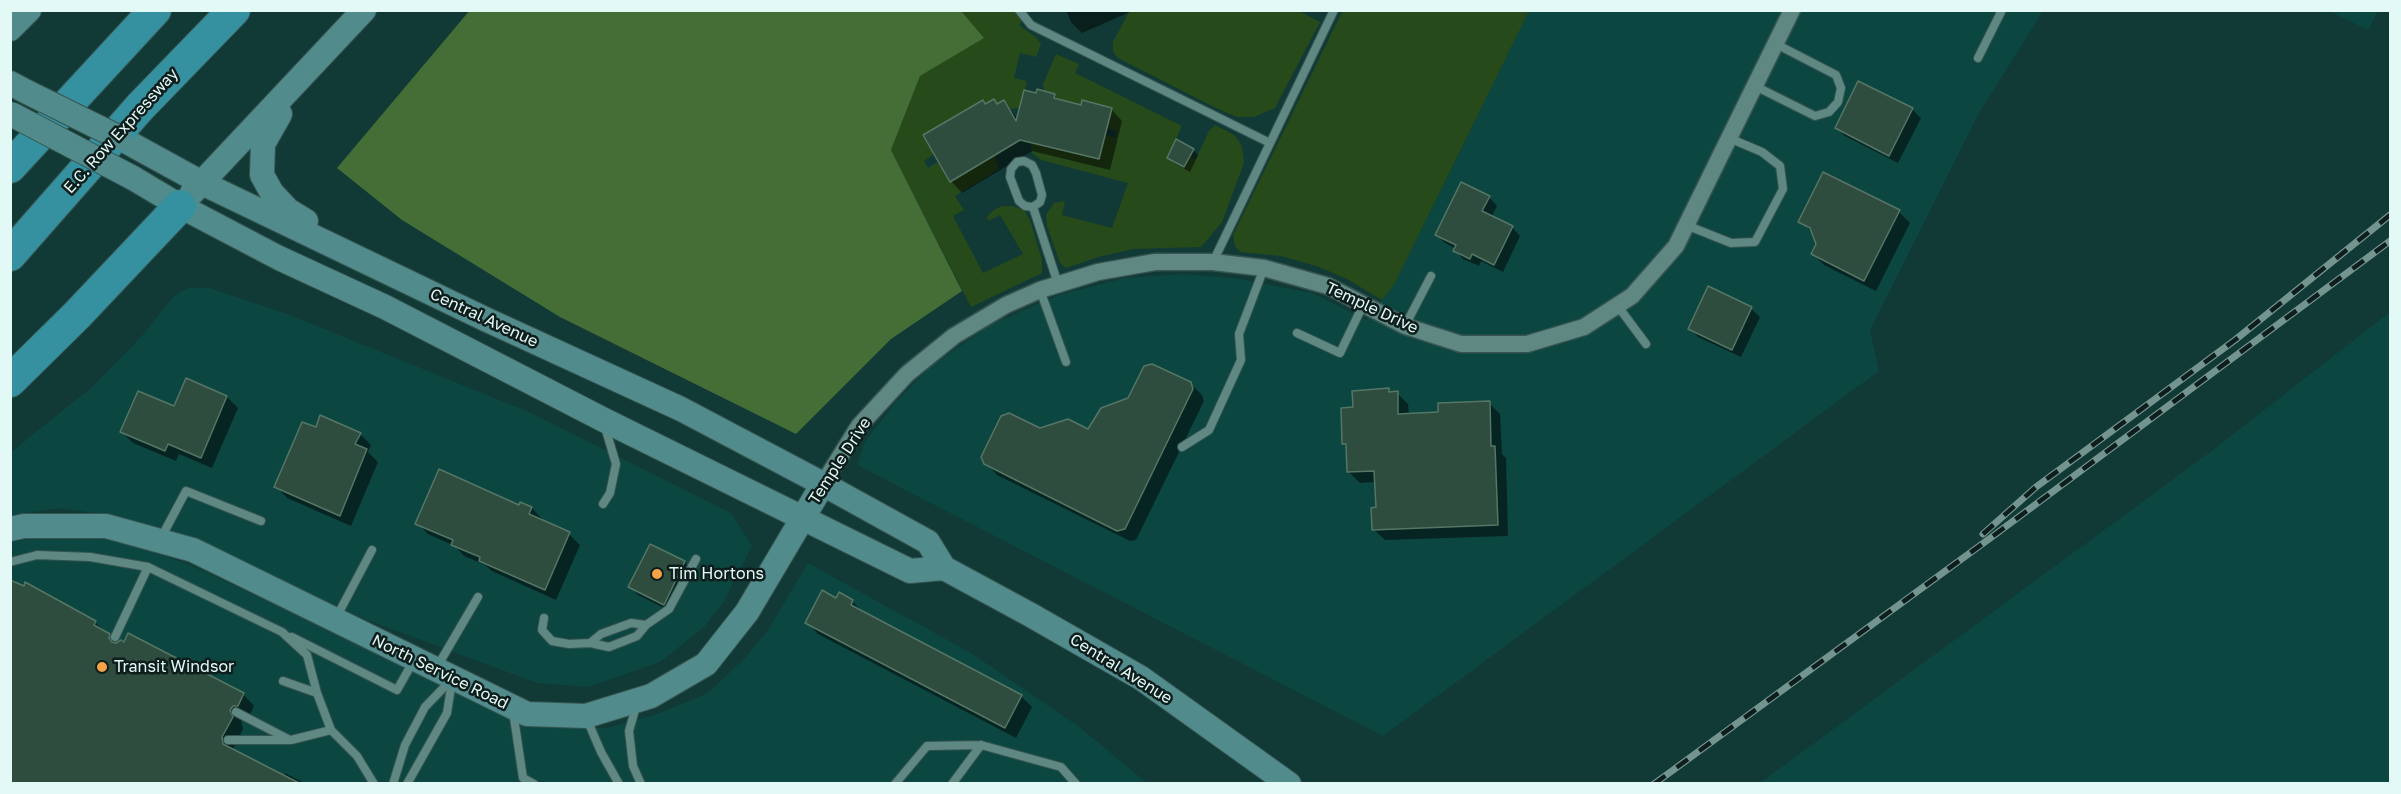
<!DOCTYPE html>
<html>
<head>
<meta charset="utf-8">
<style>
	body { margin:0 }
	#map { position:relative; width:2401px; height:794px; overflow:hidden; background:#113a36; font-family:"Golos Text",sans-serif }
	canvas { display:block }
	.frame { position:absolute; inset:0; border:12px solid #e3f9f5; pointer-events:none }
</style>
</head>
<body>
<div id="map">
<canvas width="2401" height="794"></canvas>
<div class="frame"></div>
</div>
<script>
const c = document.querySelector('canvas').getContext('2d');
c.lineJoin = 'round';
function fill(path, color) { c.fillStyle = color; c.fill(path, 'evenodd'); }
const poly = rows => new Path2D(rows.map(r => 'M' + r).join(''));
function trace(path, color, width, dash) { c.strokeStyle = color; c.lineWidth = width; c.lineCap = dash ? 'butt' : 'round'; c.setLineDash(dash || []); c.stroke(path); }
function write(font, color, halo, rows, align = 'center') {
  c.font = font + ' "Golos Text",sans-serif'; c.lineWidth = 5; c.setLineDash([]); c.textBaseline = 'middle'; c.strokeStyle = halo; c.fillStyle = color; for (const [text, x, y, turn = 0] of rows) {
    c.save(); c.translate(x, y); c.rotate((+turn || 0) * Math.PI / 180); c.textAlign = isNaN(turn) ? turn : align; if (halo) c.strokeText(text, 0, 0); c.fillText(text, 0, 0); c.restore();
  }
}
const built = poly([
	[1529,11,2043,11,1979,113,1870,330,1879,371,1383,736,857,465,864,443,895,403,931,366,992,324,1059,295,1125,278,1181,274,1233,278,1312,293,1366,320,1395,283],
	[2329,11,2378,11,2368,30],
	[188,288,209,288,287,314,529,412,731,513,752,546,724,601,704,627,660,662,588,687,537,683,335,608,180,534,121,517,60,508,11,515,10,453,92,387,141,337,173,297],
	[2390,312,2390,783,1760,783,2209,453],
	[59,534,126,542,190,565,388,657,483,707,555,727,607,728,657,714,708,693,746,657,768,630,808,563,971,653,1078,726,1147,783,11,784,11,542]
]);
const green = poly([
	[1130,10,1299,11,1320,22,1275,108,1254,117,1237,117,1216,108,1118,58,1113,52,1113,42],
	[1343,10,1529,11,1395,283,1382,300,1347,279,1319,267,1281,256,1240,252,1235,246,1233,235],
	[961,11,1029,11,1019,25,1037,38,1041,44,1036,57,1020,53,1014,78,1027,81,1020,108,1009,109,1004,100,997,104,993,99,985,104,982,100,923,135,934,154,924,161,928,168,938,162,950,182,978,166,976,161,994,155,999,169,955,196,964,210,953,216,983,273,1023,254,1000,215,988,221,987,217,992,211,1002,206,1012,206,1024,210,1030,220,1042,260,1042,273,971,307,891,150,920,76,983,38],
	[1056,54,1079,64,1075,73,1182,126,1167,158,1184,167,1190,156,1196,159,1209,131,1215,125,1234,135,1239,141,1242,147,1244,163,1222,222,1201,247,1133,249,1098,257,1066,268,1060,263,1047,226,1046,215,1054,203,1065,201,1062,215,1112,228,1128,183,1041,160,1032,153,1031,143,1050,148,1052,143,1069,152,1099,159,1105,135,1116,138,1117,131,1106,128,1082,101,1081,105,1054,98,1055,94,1044,91,1043,84]
]);
const forest = poly([
	[470,10,961,11,984,38,920,76,891,150,962,291,891,339,796,434,560,317,402,220,337,168]
]);
const shadow = poly([
	[1066,10,1129,10,1130,12,1082,33,1071,22],
	[1859,83,1912,109,1921,118,1898,163,1845,136,1836,128],
	[1054,95,1060,101,1082,107,1111,109,1122,121,1110,170,1032,151,962,193,951,181,925,136,986,105,998,105,1003,102,1018,119],
	[1193,150,1198,155,1190,172,1174,163,1168,158],
	[1489,197,1497,206,1491,218,1512,227,1520,236,1503,272,1481,261,1479,266,1463,259,1455,250,1456,249,1445,243,1437,235],
	[1899,212,1910,223,1876,291,1824,265,1813,254,1817,245,1814,234,1800,221],
	[1709,288,1751,309,1760,317,1741,357,1698,337,1690,328],
	[1190,383,1202,395,1204,401,1136,540,1130,541,997,475,986,463,1040,430,1089,431],
	[1389,390,1392,393,1397,393,1408,404,1409,415,1440,414,1489,403,1500,414,1502,454,1506,458,1508,536,1385,540,1373,529,1377,509,1376,482,1360,483,1349,472,1348,448,1344,444,1354,409],
	[227,397,238,408,212,468,179,454,176,461,133,443,122,432,174,408],
	[317,429,360,434,371,445,368,452,378,462,351,526,287,498,276,486],
	[521,504,532,508,543,520,542,522,569,534,580,545,556,600,492,571,485,565,464,556,455,546,428,534,417,523,519,507],
	[650,546,685,563,693,571,672,612,638,595,630,587],
	[10,583,95,622,118,644,243,694,254,706,249,717,245,717,241,721,243,729,233,749,284,777,285,773,306,784,10,784],
	[852,601,863,612,1021,696,1032,707,1016,738,818,634,807,622]
]);
const building = poly([
	[1858,81,1913,108,1889,156,1835,128,1858,81],
	[1037,89,1055,94,1054,98,1081,105,1082,100,1112,108,1099,159,1020,140,950,182,923,135,983,100,985,104,994,99,997,104,1004,100,1016,121,1024,90,1036,93,1037,89],
	[1176,139,1194,149,1184,167,1167,158,1176,139],
	[1823,172,1900,210,1864,281,1811,254,1816,244,1810,228,1798,222,1823,172],
	[1461,182,1490,196,1482,211,1513,226,1494,265,1472,254,1470,259,1462,255,1453,251,1456,245,1435,235,1461,182],
	[1708,286,1752,307,1732,350,1688,329,1708,286],
	[1152,364,1191,382,1193,389,1125,529,1117,531,984,464,981,457,1001,416,1009,413,1040,428,1068,419,1088,429,1101,408,1128,398,1144,366,1152,364],
	[186,378,227,396,201,458,168,444,165,451,120,432,138,391,174,406,186,378],
	[1389,388,1389,392,1398,391,1398,414,1438,412,1438,403,1490,401,1491,446,1495,446,1498,525,1372,530,1371,508,1376,507,1374,471,1347,472,1346,444,1342,444,1341,408,1353,407,1352,391,1389,388],
	[320,415,361,433,355,444,367,449,340,516,274,487,302,422,316,427,320,415],
	[439,469,519,505,520,502,532,507,529,514,570,532,545,590,479,561,480,557,451,545,453,540,415,524,439,469],
	[650,544,685,561,664,605,628,587,650,544],
	[10,580,24,586,25,582,96,621,94,625,110,634,109,638,112,642,116,643,121,640,124,642,128,633,244,693,238,706,233,706,230,710,233,717,222,737,223,744,299,783,10,783,10,580],
	[822,590,836,598,839,592,853,600,851,605,1022,695,1005,728,805,623,822,590]
]);
const lane = poly([
	[1019,10,1031,25,1270,143],
	[1978,58,2002,10],
	[1755,86,1815,116,1829,112,1838,102,1841,88,1836,75,1776,44],
	[1033,207,1040,202,1042,195,1036,173,1032,165,1024,161,1017,162,1011,169,1010,177,1019,201,1025,206,1033,207,1058,284],
	[1686,225,1731,243,1755,242,1783,189,1780,166,1762,152,1729,138],
	[1213,262,1334,10],
	[1040,290,1066,362],
	[1617,305,1646,344],
	[1405,326,1431,276],
	[1297,333,1340,353,1363,305],
	[1182,447,1209,430,1241,360,1239,334,1264,268],
	[603,504,610,493,616,464,605,427],
	[161,538,186,491,261,521],
	[10,562,37,555,90,557,148,567,282,632,307,655,317,693,331,730,357,756,374,784],
	[336,618,372,550],
	[544,618,542,630,552,641,569,644,590,643,609,647,637,636,646,625,669,609,696,559],
	[115,637,148,567],
	[292,637,397,690,414,660],
	[590,643,601,634,631,623,646,625],
	[437,667,478,597],
	[283,681,317,693],
	[637,703,629,731,633,766,641,784],
	[513,711,523,778,534,784],
	[236,712,288,739],
	[586,717,601,752,619,784],
	[228,740,291,740,331,730],
	[393,784,405,745,425,707,452,679],
	[407,784,447,713,452,681],
	[895,784,927,746,981,745,1061,767,1076,784],
	[952,784,981,745]
]);
const street = poly([
	[823,484,859,426,907,374,954,336,1006,305,1040,290,1098,272,1155,262,1213,262,1264,268,1328,286,1405,326,1461,344,1527,344,1584,327,1632,296,1676,246,1792,10]
]);
const secondary = poly([
	[10,29,29,10],
	[10,83,27,92],
	[280,114,263,144,262,175,272,193,288,210,306,221],
	[120,138,202,183,485,319,681,409,823,484,928,542,944,568,1029,614,1141,678,1289,784],
	[133,178,180,206,279,258,385,307,602,419,910,571,944,568],
	[192,193,364,10],
	[10,529,24,526,106,526,193,550,527,714,586,716,651,696,706,664,747,612,823,484]
]);
const highway = poly([
	[10,167,155,10],
	[10,255,140,107,234,10],
	[10,381,77,315,180,206]
]);
const rail = poly([
	[1983,534,2036,487,2235,340,2390,215],
	[1654,784,1989,539,2390,241]
]);
const secondaryBridge = poly([
	[27,92,120,138],
	[11,114,133,178]
]);
const markers = [
	[657,574,6,"#f5a346"],
	[102,667,6,"#f5a346"]
];
const streetNames = [
	["E.C. Row Expressway",121,131,-48],
	["Temple Drive",1372,308,25],
	["Central Avenue",484,318,25],
	["Temple Drive",840,461,-57],
	["Central Avenue",1121,669,32],
	["North Service Road",440,672,26]
];
const poiNames = [
	["Tim Hortons",669,574],
	["Transit Windsor",114,667]
];
fill(built, '#0c4641');
fill(green, '#274a1a');
fill(forest, '#446e35');
fill(shadow, '#0007');
fill(building, '#2e4d3e');
trace(building, '#557665', 1.5);
trace(lane, '#375451', 10);
trace(street, '#375451', 19);
trace(secondary, '#375451', 26);
trace(highway, '#375451', 34);
trace(lane, '#5f8883', 8);
trace(street, '#5f8883', 16);
trace(secondary, '#528b8c', 24);
trace(highway, '#3591a0', 32);
trace(rail, '#749490', 7);
trace(rail, '#0d1e1c', 4.5, [14]);
trace(secondaryBridge, '#375451', 26, []);
trace(secondaryBridge, '#528b8c', 24);
for (const [x, y, r, color] of markers) { const dot = new Path2D(); dot.arc(x, y, r, 0, 2 * Math.PI); c.fillStyle = color; c.fill(dot); trace(dot, '#0d1e1c', 2); }
write('16px', '#e3f9f5', '#0d1e1c', streetNames);
write('16px', '#e3f9f5', '#0d1e1c', poiNames, 'left');
</script>
</body>
</html>
